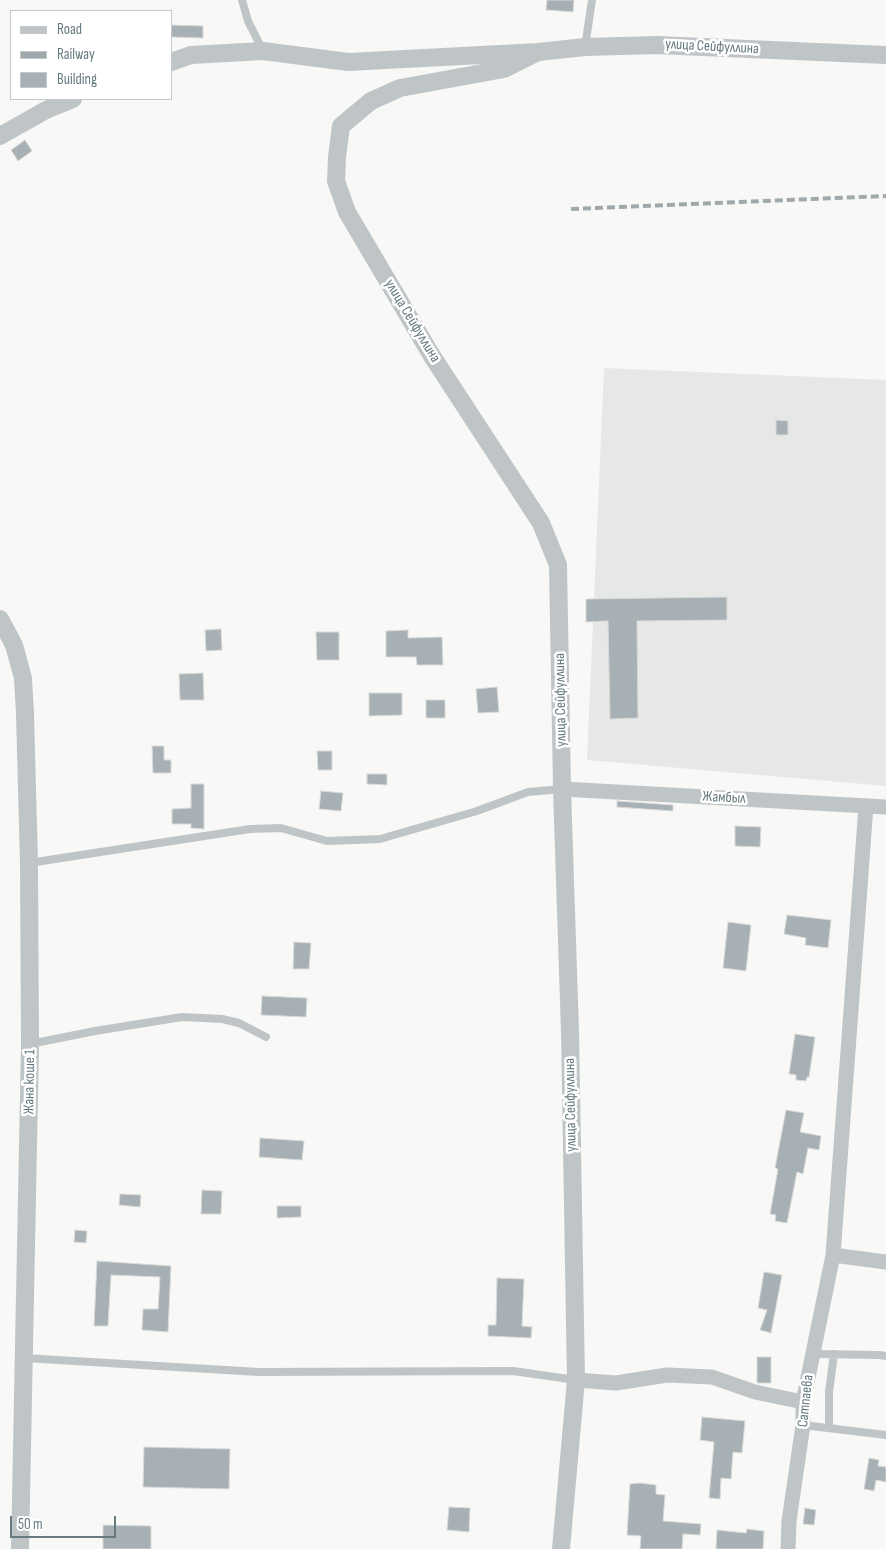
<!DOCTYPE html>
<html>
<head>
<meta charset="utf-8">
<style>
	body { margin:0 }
	#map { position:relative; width:886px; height:1549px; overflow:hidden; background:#f8f8f6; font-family:"Sofia Sans Condensed",sans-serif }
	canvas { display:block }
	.legend { position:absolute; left:10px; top:10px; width:162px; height:90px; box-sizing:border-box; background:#fff; border:1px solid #c1c9cc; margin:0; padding:6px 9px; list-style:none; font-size:15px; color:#65797f }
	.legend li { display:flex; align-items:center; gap:10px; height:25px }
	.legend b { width:25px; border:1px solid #c1c9cc }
	.scale { position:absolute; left:10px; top:1516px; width:106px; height:22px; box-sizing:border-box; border:2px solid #65797f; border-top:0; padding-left:6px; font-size:15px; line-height:18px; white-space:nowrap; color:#65797f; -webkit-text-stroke:4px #fff; paint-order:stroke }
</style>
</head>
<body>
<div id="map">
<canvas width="886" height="1549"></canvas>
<ul class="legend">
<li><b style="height:6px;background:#bfc5c7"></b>Road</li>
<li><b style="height:6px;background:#9fa9ac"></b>Railway</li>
<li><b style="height:14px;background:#a7b1b5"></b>Building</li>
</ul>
<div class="scale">50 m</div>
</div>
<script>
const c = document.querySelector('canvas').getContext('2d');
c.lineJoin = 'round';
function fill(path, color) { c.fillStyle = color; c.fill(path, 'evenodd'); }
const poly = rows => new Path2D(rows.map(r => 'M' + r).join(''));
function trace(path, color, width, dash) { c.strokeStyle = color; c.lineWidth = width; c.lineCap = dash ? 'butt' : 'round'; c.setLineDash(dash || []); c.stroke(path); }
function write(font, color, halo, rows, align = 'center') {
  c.font = font + ' "Sofia Sans Condensed",sans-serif'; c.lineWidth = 5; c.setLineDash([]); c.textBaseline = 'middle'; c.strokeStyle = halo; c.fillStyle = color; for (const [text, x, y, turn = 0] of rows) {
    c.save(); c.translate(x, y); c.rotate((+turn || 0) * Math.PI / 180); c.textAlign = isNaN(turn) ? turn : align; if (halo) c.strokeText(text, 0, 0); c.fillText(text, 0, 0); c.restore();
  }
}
const built = poly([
	[604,368,886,380,886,786,587,760]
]);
const building = poly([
	[547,0,574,0,573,12,546,10,547,0],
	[171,25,203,26,203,38,171,37,171,25],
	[25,140,32,151,18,161,11,150,25,140],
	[776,420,788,421,788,435,776,435,776,420],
	[727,597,727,620,637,621,638,718,610,719,608,621,586,622,586,599,727,597],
	[221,629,222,650,206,651,205,630,221,629],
	[408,630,408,638,442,637,443,665,417,665,416,657,386,657,386,631,408,630],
	[316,632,339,632,339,660,317,660,316,632],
	[203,673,204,700,180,700,179,674,203,673],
	[497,687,499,712,478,713,476,689,497,687],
	[369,693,402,693,402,715,369,716,369,693],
	[426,700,445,700,445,718,426,718,426,700],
	[152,746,164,746,164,760,171,760,171,773,153,773,152,746],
	[317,751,332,751,332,770,318,770,317,751],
	[367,774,387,774,387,785,367,784,367,774],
	[191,784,204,784,204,829,191,828,191,824,172,824,172,809,191,808,191,784],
	[321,791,343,793,341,811,319,809,321,791],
	[617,801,673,805,673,811,617,807,617,801],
	[735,826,761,827,760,847,735,846,735,826],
	[787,915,831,920,828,948,805,945,806,938,784,934,787,915],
	[728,922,751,925,746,971,723,968,728,922],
	[294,942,311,943,309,969,293,969,294,942],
	[262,996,307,998,306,1017,261,1015,262,996],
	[795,1034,815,1037,809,1077,807,1077,806,1081,796,1080,796,1075,789,1074,795,1034],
	[786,1110,804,1113,800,1132,821,1136,819,1150,808,1148,803,1174,797,1172,787,1223,775,1221,776,1215,770,1214,778,1169,775,1168,786,1110],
	[260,1138,304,1141,302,1160,259,1157,260,1138],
	[202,1190,222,1191,221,1214,201,1214,202,1190],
	[120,1194,141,1195,140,1207,119,1205,120,1194],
	[277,1206,301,1206,301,1217,277,1218,277,1206],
	[75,1230,87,1231,86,1243,74,1242,75,1230],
	[97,1261,171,1266,168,1332,142,1330,143,1309,158,1309,160,1277,111,1275,108,1326,94,1326,97,1261],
	[764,1272,782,1275,771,1333,760,1330,767,1310,758,1308,764,1272],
	[497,1278,524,1279,522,1326,532,1327,531,1338,488,1336,488,1325,496,1325,497,1278],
	[757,1357,771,1357,771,1383,757,1383,757,1357],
	[702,1417,745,1421,742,1453,733,1452,731,1479,721,1478,720,1499,709,1498,714,1442,700,1440,702,1417],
	[144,1447,230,1449,229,1489,143,1487,144,1447],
	[869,1458,879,1460,878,1466,886,1467,886,1482,876,1480,874,1491,864,1489,869,1458],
	[640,1483,656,1485,656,1494,665,1495,663,1521,701,1524,700,1535,683,1534,682,1549,640,1549,641,1536,627,1535,630,1484,640,1483],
	[449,1507,470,1508,469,1532,447,1530,449,1507],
	[805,1508,816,1510,814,1525,803,1524,805,1508],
	[103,1525,151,1526,151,1549,103,1549,103,1525],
	[747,1529,764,1531,763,1549,716,1549,717,1530,746,1533,747,1529]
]);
const service = poly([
	[242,0,248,21,263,51],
	[585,47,592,0],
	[29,863,250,829,281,828,327,841,380,839,477,811,528,792,562,789],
	[30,1044,95,1031,182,1017,222,1019,239,1023,266,1037],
	[812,1354,879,1355,886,1356],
	[24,1358,259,1372,513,1371,576,1380],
	[803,1425,886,1435],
	[829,1428,829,1392,834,1354]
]);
const minor = poly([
	[562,789,886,807],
	[833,1255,886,1262],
	[576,1380,616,1383,667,1375,712,1377,755,1392,803,1402],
	[788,1549,789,1521,803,1425,803,1402,833,1255,866,806]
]);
const tertiary = poly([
	[538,52,504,69,400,88,371,101,341,126,337,157,336,181,347,212,432,356,541,523,558,565,562,789,570,1032,576,1380,561,1549],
	[171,62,191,55,263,51,348,62,538,52,585,47,657,45,886,55],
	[0,136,46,110,73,99],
	[0,619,14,645,23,678,25,714,29,863,30,1044,20,1549]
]);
const rail = poly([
	[571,209,886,196]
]);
const streetNames = [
	["улица Сейфуллина",712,47,3],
	["улица Сейфуллина",412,321,59],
	["улица Сейфуллина",561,700,-91],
	["Жамбыл",724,798,3],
	["Жана коше 1",30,1082,-89],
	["улица Сейфуллина",571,1105,-91],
	["Сатпаева",806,1401,-84]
];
fill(built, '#e6e8e7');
fill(building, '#a7b1b5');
trace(building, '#dad9d8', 1);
trace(service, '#bfc5c7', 8);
trace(minor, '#bfc5c7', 15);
trace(tertiary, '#bfc5c7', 18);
trace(rail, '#9fa9ac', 4, [8, 4]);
write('15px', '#65797f', '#fff', streetNames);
</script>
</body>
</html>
